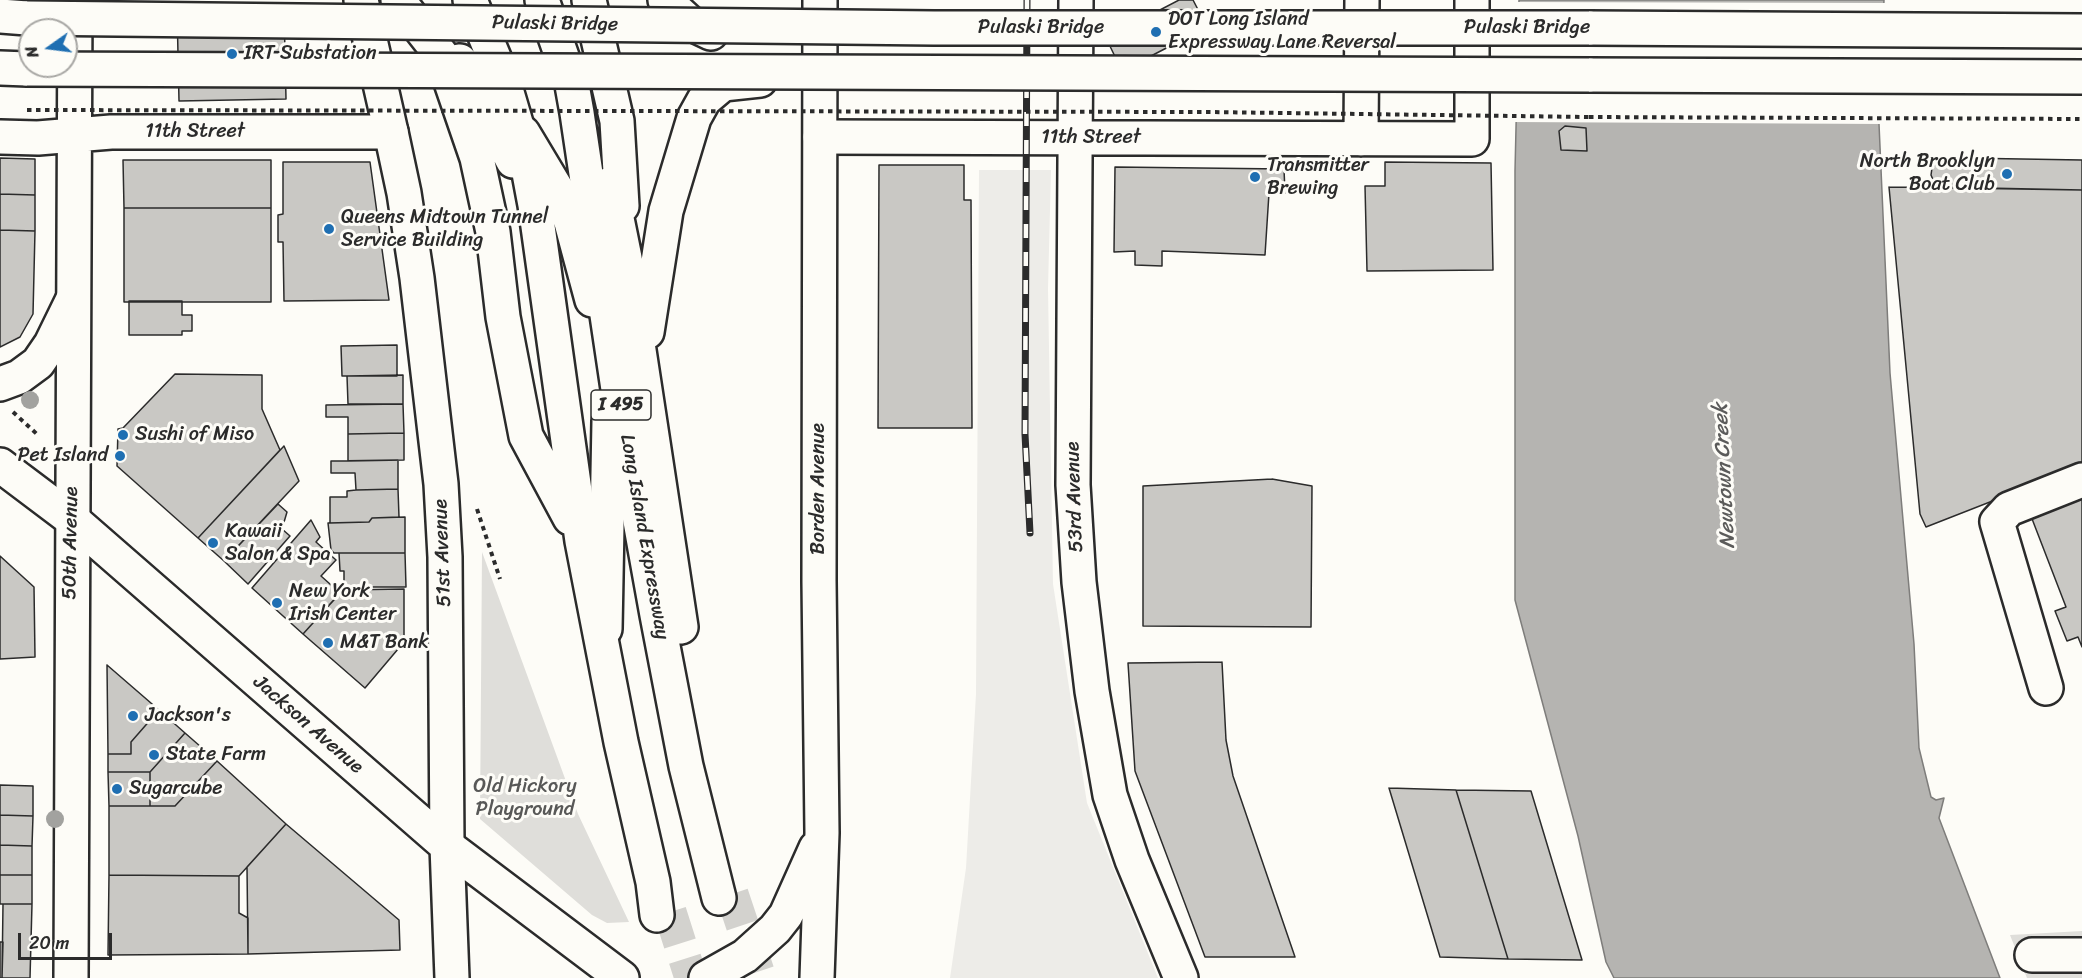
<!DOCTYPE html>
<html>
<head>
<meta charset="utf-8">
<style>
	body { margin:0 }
	#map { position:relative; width:2082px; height:978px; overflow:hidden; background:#fdfcf7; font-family:Sriracha,sans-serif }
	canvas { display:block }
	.north { position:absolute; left:18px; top:18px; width:60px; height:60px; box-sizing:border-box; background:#fdfcf7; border:2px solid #a9a8a5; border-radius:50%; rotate:256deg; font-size:16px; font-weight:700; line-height:24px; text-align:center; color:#2b2b2b }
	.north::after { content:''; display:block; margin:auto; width:21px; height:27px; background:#1f6fb2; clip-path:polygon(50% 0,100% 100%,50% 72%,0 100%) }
	.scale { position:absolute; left:18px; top:933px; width:94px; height:27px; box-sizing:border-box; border:3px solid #2b2b2b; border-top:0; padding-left:8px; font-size:18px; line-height:21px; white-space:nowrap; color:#2b2b2b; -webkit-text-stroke:4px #fdfcf7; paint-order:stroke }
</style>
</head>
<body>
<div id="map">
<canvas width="2082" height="978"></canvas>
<div class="north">N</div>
<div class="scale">20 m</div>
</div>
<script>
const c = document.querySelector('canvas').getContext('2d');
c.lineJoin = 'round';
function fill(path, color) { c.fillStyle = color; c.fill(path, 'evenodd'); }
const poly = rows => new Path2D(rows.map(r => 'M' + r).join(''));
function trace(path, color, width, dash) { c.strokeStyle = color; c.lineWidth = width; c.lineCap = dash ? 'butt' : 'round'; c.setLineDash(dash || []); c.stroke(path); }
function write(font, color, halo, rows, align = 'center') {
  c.font = font + ' Sriracha,sans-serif'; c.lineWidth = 6; c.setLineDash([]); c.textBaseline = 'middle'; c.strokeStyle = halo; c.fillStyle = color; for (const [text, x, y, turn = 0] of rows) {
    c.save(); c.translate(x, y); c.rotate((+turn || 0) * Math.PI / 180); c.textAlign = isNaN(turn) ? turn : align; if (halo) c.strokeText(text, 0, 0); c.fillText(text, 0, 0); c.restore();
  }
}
const built = poly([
	[979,170,1051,170,1048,289,1053,584,1087,803,1158,978,950,978,966,868,976,694]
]);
const green = poly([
	[482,552,578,814,629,922,607,923,592,915,480,819],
	[2082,931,2082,978,2027,978,2010,935]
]);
const water = poly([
	[1519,0,1884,0,1879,124,1890,373,1914,644,1919,748,1931,797,1936,800,1944,798,1939,818,2000,978,1614,978,1606,962,1578,836,1515,600,1515,171,1519,0]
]);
const pier = poly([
	[1516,2,1887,3,1882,124,1513,122]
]);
const building = poly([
	[1179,0,1193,0,1207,27,1122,71,1106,38,1179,0],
	[284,7,286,99,179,101,177,8,284,7],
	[1565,126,1586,128,1587,151,1561,150,1559,131,1565,126],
	[0,158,35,159,35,195,0,194,0,158],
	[1946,158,1962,163,1962,158,2082,160,2082,190,1936,187,1931,175,1932,168,1939,160,1946,158],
	[123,160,271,160,271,208,124,208,123,160],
	[283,162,370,162,389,300,284,301,283,242,278,242,278,215,283,214,283,162],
	[1385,162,1491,163,1493,270,1367,271,1365,186,1385,186,1385,162],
	[879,165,964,165,964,200,971,200,972,428,878,428,879,165],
	[1115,167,1284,169,1285,193,1269,193,1265,255,1162,251,1162,266,1135,265,1135,251,1114,252,1115,167],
	[1889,187,2082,190,2082,466,1926,527,1920,514,1889,187],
	[0,194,35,195,35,231,0,230,0,194],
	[124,208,271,208,271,302,124,302,124,208],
	[0,230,35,231,33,314,20,337,0,347,0,230],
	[129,301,182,301,182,315,192,315,192,331,182,331,182,335,129,335,129,301],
	[397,345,397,376,342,376,341,346,397,345],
	[175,374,262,375,262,409,280,450,198,538,117,466,118,429,123,428,175,374],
	[403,375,403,404,348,404,347,376,403,375],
	[403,404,404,433,348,434,348,417,326,417,326,405,403,404],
	[404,433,404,460,348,461,348,434,404,433],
	[284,446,299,481,224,561,198,538,284,446],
	[398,460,398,489,356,490,355,473,331,473,331,461,398,460],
	[1272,479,1312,486,1311,627,1143,626,1143,486,1272,479],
	[398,489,399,517,372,518,369,522,330,523,330,497,347,497,347,491,356,490,398,489],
	[2082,490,2082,647,2078,637,2067,641,2055,611,2066,607,2029,511,2082,490],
	[278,504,287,512,282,529,290,536,248,584,224,561,278,504],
	[405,517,405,553,334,553,331,550,328,523,369,522,372,518,405,517],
	[311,520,320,537,316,542,336,560,321,576,340,593,303,634,252,588,311,520],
	[339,553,405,553,406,587,344,587,344,571,340,571,339,553],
	[0,556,34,587,35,657,0,659,0,556],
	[404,589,404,642,365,688,303,634,343,590,404,589],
	[1222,662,1226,740,1233,776,1295,957,1205,957,1135,771,1128,663,1222,662],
	[107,665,159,710,131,742,131,754,108,754,107,665],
	[159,710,185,733,150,772,108,772,108,754,131,754,131,742,159,710],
	[185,733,217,761,175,806,150,806,150,772,185,733],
	[217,761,286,824,239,876,109,875,109,806,175,806,217,761],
	[108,772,150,772,150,806,109,806,108,772],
	[0,785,33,786,33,816,0,815,0,785],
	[1389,788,1456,790,1508,959,1440,957,1389,788],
	[1456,790,1531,791,1582,960,1508,959,1456,790],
	[0,815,33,816,32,846,0,845,0,815],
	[286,824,399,920,400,950,248,954,247,867,286,824],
	[0,845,32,846,32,875,0,875,0,845],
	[0,875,32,875,32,904,0,904,0,875],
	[109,875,239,876,239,913,248,918,248,954,108,955,109,875],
	[3,904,32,904,30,978,2,978,3,904],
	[0,942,3,942,2,978,0,978,0,942]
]);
const highwayTunnel = poly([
	[732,894,760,978],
	[670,912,691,978]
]);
const path = poly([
	[1589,117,2082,119],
	[13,412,39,436],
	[477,509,500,579]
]);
const minor = poly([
	[1076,0,1073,485,1079,582,1092,691,1110,795,1132,860,1181,978],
	[523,133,559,193,571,222,592,300],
	[0,137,38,138,111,132,391,132,404,193,417,278,441,484,445,557,447,846],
	[820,137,1472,139,1472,0],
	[1361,139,1362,0],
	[605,629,609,421],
	[2046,688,1997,522,2009,509,2082,480],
	[2032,955,2082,955],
	[71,978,75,0]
]);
const major = poly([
	[0,16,27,18],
	[1589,28,2082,31],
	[0,68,27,69],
	[1589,75,2082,77],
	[0,384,19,377,38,363,51,344,73,299],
	[0,465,73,520,447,846,622,978],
	[447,846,452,978],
	[706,978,745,956,775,929,786,915,816,848],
	[817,978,822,833,819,581,820,0]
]);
const highway = poly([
	[361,0,391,132],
	[398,0,442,56,477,158,493,232,503,317,526,436,570,518],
	[470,0,503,79,526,157,535,205,582,541,621,742,653,882,657,915],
	[542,0,572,85,577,113,626,443,657,615,686,766,719,898],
	[589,0,617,121,622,206],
	[665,0,690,23,711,33],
	[460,61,513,161],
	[610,184,625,258,681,627],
	[647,332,666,211,694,118,704,100,723,84,760,80]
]);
const rail = poly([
	[1027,0,1025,434,1030,533]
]);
const pathBridge = poly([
	[27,110,1207,112,1589,117]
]);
const majorBridge = poly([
	[27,18,934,28,1589,28],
	[27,69,1589,75]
]);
const trees = [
	[30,400],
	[55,819]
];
const markers = [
	[1156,32,6,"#1f6fb2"],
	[232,54,6,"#1f6fb2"],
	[2007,174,6,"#1f6fb2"],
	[1255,177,6,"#1f6fb2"],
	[329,229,6,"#1f6fb2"],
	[123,435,6,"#1f6fb2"],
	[120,456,6,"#1f6fb2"],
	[213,543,6,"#1f6fb2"],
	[277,603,6,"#1f6fb2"],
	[328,643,6,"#1f6fb2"],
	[133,716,6,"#1f6fb2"],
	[154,755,6,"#1f6fb2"],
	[117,789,6,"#1f6fb2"]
];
const shields = [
	[621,405,60]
];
const shieldNames = [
	["I 495",621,405]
];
const poiNames = [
	["DOT Long Island",1168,20],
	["Expressway Lane Reversal",1168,43],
	["IRT Substation",244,54],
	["North Brooklyn",1995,162,"right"],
	["Boat Club",1995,185,"right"],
	["Transmitter",1267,166],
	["Brewing",1267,189],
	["Queens Midtown Tunnel",341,218],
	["Service Building",341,241],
	["Sushi of Miso",135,435],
	["Pet Island",108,456,"right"],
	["Kawaii",225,532],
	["Salon & Spa",225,555],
	["New York",289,592],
	["Irish Center",289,615],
	["M&T Bank",340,643],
	["Jackson's",145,716],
	["State Farm",166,755],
	["Sugarcube",129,789]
];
const streetNames = [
	["Pulaski Bridge",555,24,1],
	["Pulaski Bridge",1041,28],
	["Pulaski Bridge",1527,28],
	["11th Street",195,132],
	["11th Street",1091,138],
	["Borden Avenue",819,489,-90],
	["53rd Avenue",1075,497,-92],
	["Long Island Expressway",644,537,80],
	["50th Avenue",71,543,-89],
	["51st Avenue",443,553,-92],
	["Jackson Avenue",308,725,41]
];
const parkNames = [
	["Old Hickory",525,787],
	["Playground",525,810]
];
const waterNames = [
	["Newtown Creek",1725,476,-93]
];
fill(built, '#edece8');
fill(green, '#dfdeda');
fill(water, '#b5b4b1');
trace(water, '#7e7d7b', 1.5);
fill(pier, '#fdfcf7');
fill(building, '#c9c8c4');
trace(building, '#2b2b2b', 1.5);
trace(highwayTunnel, '#d3d2ce', 33, [33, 16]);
trace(minor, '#2b2b2b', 38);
trace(major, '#2b2b2b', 38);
trace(highway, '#2b2b2b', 38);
trace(path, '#2b2b2b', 4, [4.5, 4.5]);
trace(minor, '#fdfcf7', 33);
trace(major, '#fdfcf7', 33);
trace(highway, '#fdfcf7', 33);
trace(rail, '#2b2b2b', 7);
trace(rail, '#fdfcf7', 4.5, [14]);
trace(majorBridge, '#2b2b2b', 38, []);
trace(pathBridge, '#2b2b2b', 4, [4.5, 4.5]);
trace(majorBridge, '#fdfcf7', 33);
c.fillStyle = '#a2a29f';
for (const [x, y] of trees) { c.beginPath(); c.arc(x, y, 9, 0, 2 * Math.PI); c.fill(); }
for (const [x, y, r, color] of markers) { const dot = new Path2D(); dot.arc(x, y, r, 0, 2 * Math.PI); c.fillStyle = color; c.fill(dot); trace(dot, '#fdfcf7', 2); }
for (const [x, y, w] of shields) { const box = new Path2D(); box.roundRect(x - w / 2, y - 15, w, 30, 4.5); c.fillStyle = '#fdfcf7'; c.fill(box); trace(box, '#2b2b2b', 1.5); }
write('bold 18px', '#2b2b2b', null, shieldNames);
write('20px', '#2b2b2b', '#fdfcf7', poiNames, 'left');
write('20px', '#2b2b2b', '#fdfcf7', streetNames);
write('20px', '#585857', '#fdfcf7', parkNames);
write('italic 21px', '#5b5b5a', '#fdfcf7', waterNames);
</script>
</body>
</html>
